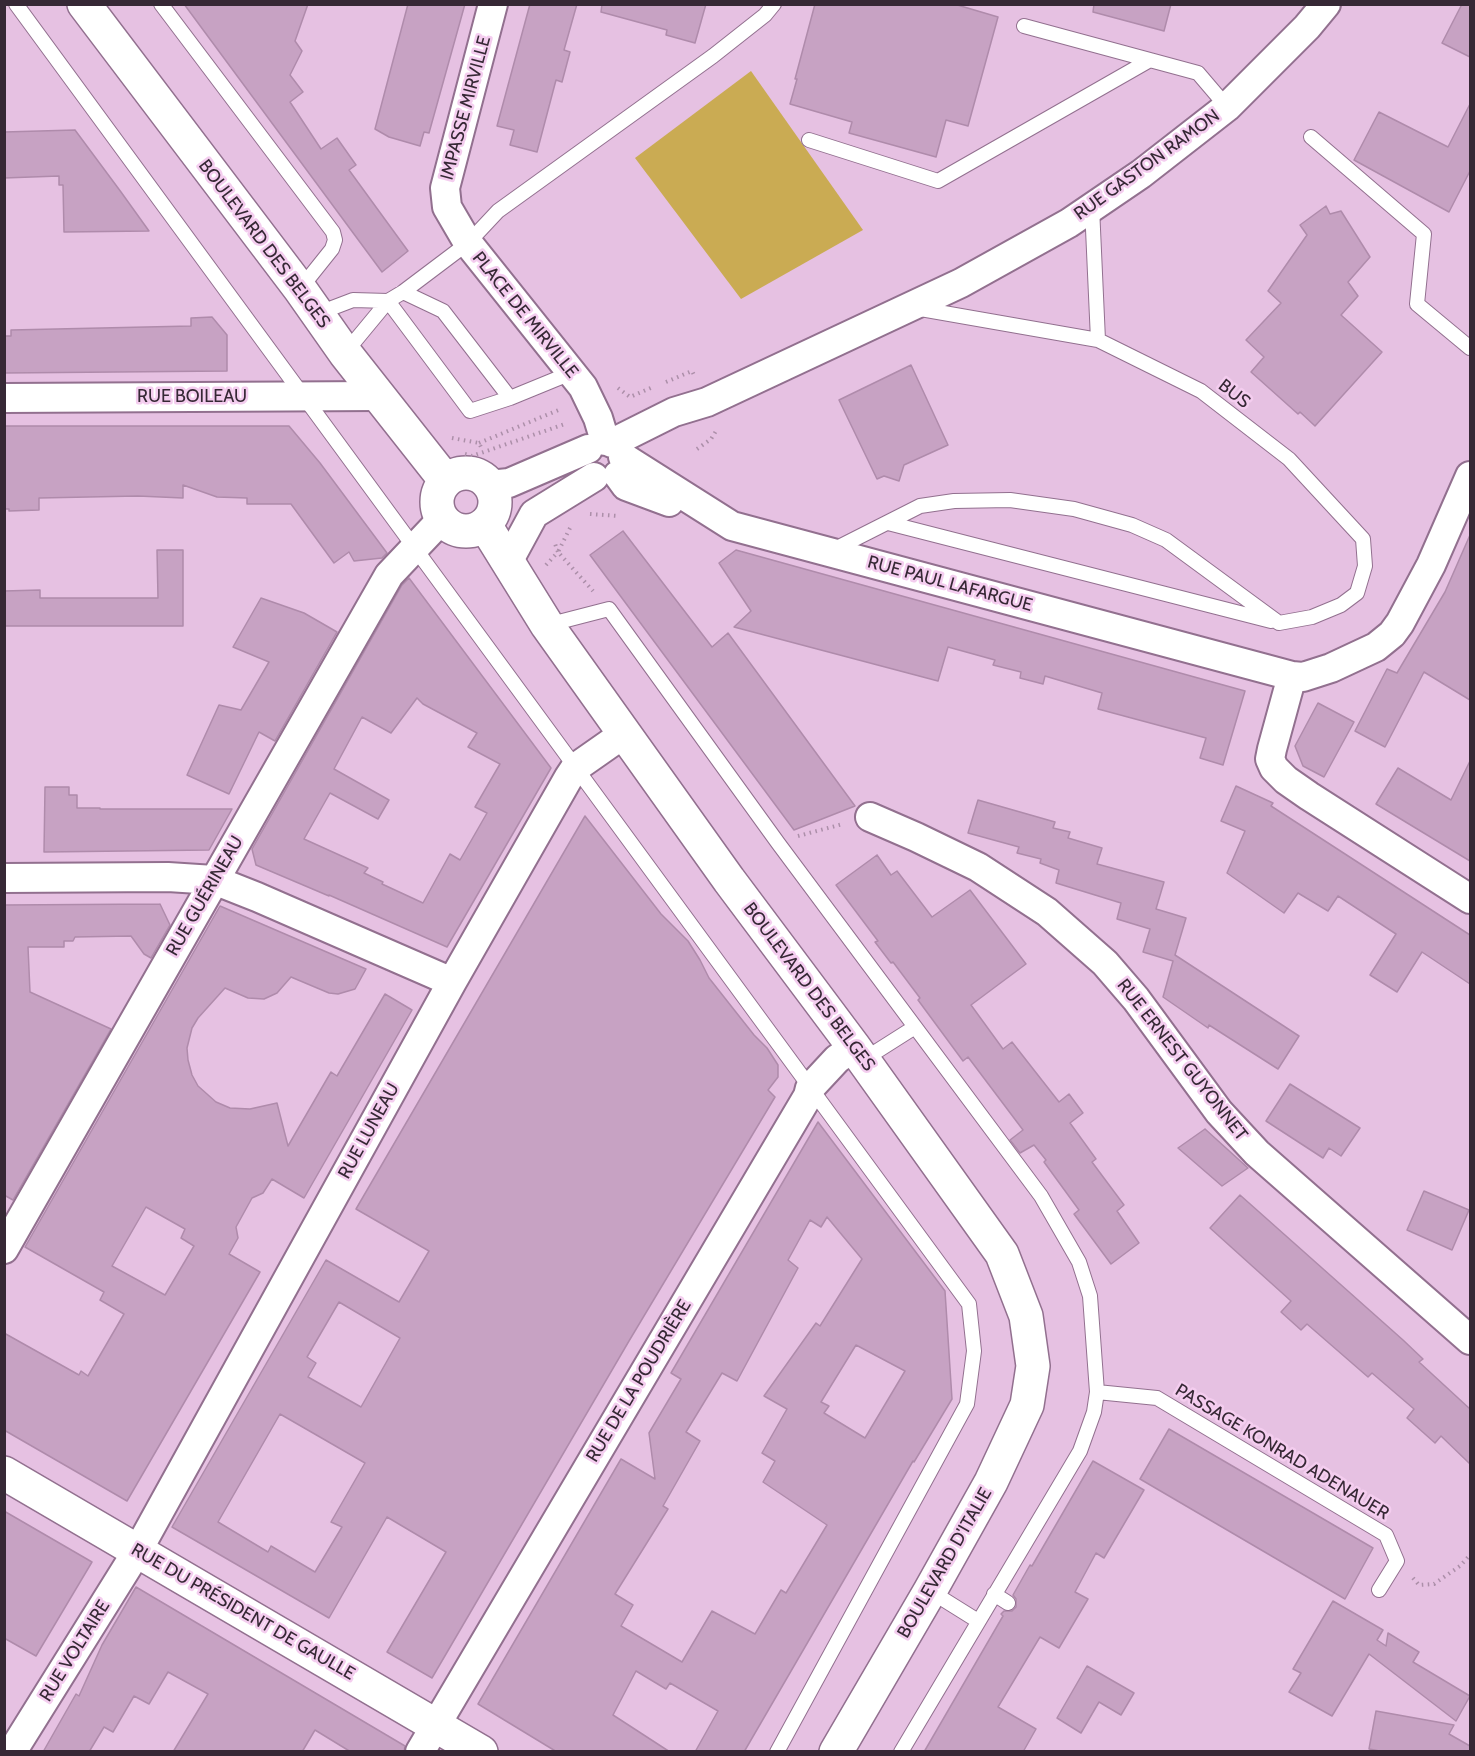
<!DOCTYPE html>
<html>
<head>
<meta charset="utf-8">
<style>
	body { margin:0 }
	#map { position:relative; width:1475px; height:1756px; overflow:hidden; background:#e6c1e2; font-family:Cabin,sans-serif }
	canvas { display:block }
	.frame { position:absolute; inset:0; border:6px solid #362835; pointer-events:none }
</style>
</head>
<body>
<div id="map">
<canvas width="1475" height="1756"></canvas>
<div class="frame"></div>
</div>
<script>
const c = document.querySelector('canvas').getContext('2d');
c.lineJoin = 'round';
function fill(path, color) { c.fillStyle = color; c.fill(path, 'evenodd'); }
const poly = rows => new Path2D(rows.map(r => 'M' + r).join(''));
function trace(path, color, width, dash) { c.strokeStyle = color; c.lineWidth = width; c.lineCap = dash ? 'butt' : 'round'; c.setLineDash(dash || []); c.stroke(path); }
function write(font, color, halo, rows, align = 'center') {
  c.font = font + ' Cabin,sans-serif'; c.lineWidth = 5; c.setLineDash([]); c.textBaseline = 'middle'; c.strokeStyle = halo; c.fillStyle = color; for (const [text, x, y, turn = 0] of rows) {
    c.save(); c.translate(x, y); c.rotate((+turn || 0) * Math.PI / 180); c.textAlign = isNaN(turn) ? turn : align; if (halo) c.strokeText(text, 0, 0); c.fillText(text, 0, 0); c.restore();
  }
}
const green = poly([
	[751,71,863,230,741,299,635,158]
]);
const building = poly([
	[184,4,308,4,295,41,302,51,290,75,303,92,290,102,321,149,337,138,356,165,349,170,408,251,382,272,184,4],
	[408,4,465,4,429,133,424,132,420,146,389,137,375,129,408,4],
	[530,4,577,4,564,50,570,52,562,82,556,80,537,152,510,145,514,130,497,126,530,4],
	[602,4,706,4,695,43,666,35,667,30,601,12,602,4],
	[815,4,954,4,998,17,968,126,946,120,936,157,849,133,852,122,790,104,797,79,795,79,815,4],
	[1094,4,1171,4,1164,31,1093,12,1094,4],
	[1462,4,1470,4,1470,57,1442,43,1462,4],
	[1470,104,1470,171,1449,212,1354,160,1379,112,1448,147,1470,104],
	[75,130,121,192,149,231,64,232,63,185,59,185,59,176,4,178,4,132,75,130],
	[1326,206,1330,214,1341,211,1370,257,1348,282,1358,296,1341,315,1382,352,1315,426,1300,412,1298,414,1251,372,1264,357,1246,340,1281,303,1268,291,1307,235,1300,225,1326,206],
	[212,317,227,335,227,371,4,373,4,336,11,336,11,330,191,326,191,318,212,317],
	[911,365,948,445,904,465,899,481,884,476,877,479,839,400,911,365],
	[4,426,289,426,320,463,387,553,382,558,354,561,349,552,334,563,291,504,247,504,247,498,217,497,183,485,183,498,138,496,39,498,39,510,9,511,9,509,4,509,4,426],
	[623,531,712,647,728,633,855,806,794,830,590,555,623,531],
	[1470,535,1470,700,1424,672,1385,747,1355,731,1387,669,1397,673,1445,592,1470,535],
	[157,550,183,550,183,626,4,626,4,591,40,590,40,598,158,598,157,550],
	[736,550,1245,691,1223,765,1200,758,1206,738,1098,709,1102,693,1045,676,1043,684,1020,678,1021,672,993,665,995,660,948,647,938,681,734,627,751,611,719,563,736,550],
	[409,578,551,768,447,947,329,895,329,896,256,865,252,849,402,585,409,578],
	[417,698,423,704,477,733,468,747,500,764,475,807,487,813,460,860,450,854,423,903,382,884,383,882,364,873,368,868,304,839,330,793,378,819,389,800,334,769,362,717,391,733,417,698],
	[261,598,304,613,337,632,275,741,259,732,229,794,187,775,219,705,241,710,269,662,233,647,261,598],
	[1318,703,1354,722,1324,777,1303,766,1295,746,1318,703],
	[1470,761,1470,861,1376,804,1398,768,1451,800,1470,761],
	[1236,786,1273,803,1271,806,1470,935,1470,984,1422,952,1397,992,1370,975,1396,934,1338,896,1328,911,1298,893,1284,913,1227,873,1245,831,1221,821,1236,786],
	[45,787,69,787,69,795,77,795,77,808,100,808,100,809,232,809,209,850,44,852,45,787],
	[978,800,1055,822,1053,828,1070,832,1068,838,1102,848,1097,864,1164,882,1156,909,1186,918,1175,955,1299,1036,1278,1069,1209,1025,1208,1028,1163,997,1173,961,1143,952,1150,929,1117,919,1121,903,1056,883,1059,870,1040,863,1041,859,1017,853,1019,847,968,833,978,800],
	[585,816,661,914,688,941,700,960,709,978,754,1035,767,1048,778,1065,778,1077,768,1090,775,1097,629,1341,432,1678,387,1652,446,1552,387,1517,329,1618,172,1527,326,1260,399,1302,429,1251,356,1209,585,816],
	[339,1302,400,1338,361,1407,308,1377,316,1363,307,1357,339,1302],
	[280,1414,365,1463,331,1522,342,1527,315,1572,271,1546,268,1552,218,1522,280,1414],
	[877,855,891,875,897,871,932,917,970,890,1026,964,971,1005,1003,1049,1012,1042,1059,1102,1069,1094,1083,1113,1070,1123,1096,1159,1092,1162,1124,1205,1117,1211,1139,1243,1111,1264,1074,1214,1079,1210,1044,1162,1046,1160,1034,1145,1020,1153,1010,1140,1023,1130,968,1057,963,1061,918,1000,920,998,893,962,891,963,875,942,878,941,836,885,877,855],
	[160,904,170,925,151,958,144,954,131,936,75,937,73,941,64,941,64,947,28,947,30,992,111,1029,13,1200,4,1195,4,905,160,904],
	[220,906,366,969,355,989,338,994,329,993,291,977,277,993,264,999,248,998,225,988,198,1018,192,1028,187,1048,188,1060,192,1075,198,1086,216,1102,230,1108,250,1109,277,1103,288,1146,331,1072,337,1076,385,994,412,1010,304,1198,272,1179,263,1193,252,1198,236,1227,238,1238,229,1254,260,1272,127,1501,4,1430,4,1333,79,1375,81,1371,88,1376,124,1314,100,1300,104,1292,25,1247,220,906],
	[146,1207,185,1229,181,1238,194,1246,165,1295,112,1266,146,1207],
	[1290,1084,1360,1128,1341,1156,1329,1148,1323,1158,1266,1121,1290,1084],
	[818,1122,945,1291,952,1399,914,1462,913,1461,744,1752,695,1752,718,1711,670,1683,666,1689,636,1671,613,1715,670,1752,557,1752,478,1704,621,1459,655,1479,649,1433,681,1379,671,1373,818,1122],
	[827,1217,862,1259,820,1326,816,1323,764,1396,787,1409,762,1453,775,1461,763,1482,827,1525,786,1593,781,1590,755,1634,712,1611,682,1662,621,1626,633,1605,615,1594,668,1509,663,1506,700,1441,686,1432,722,1373,737,1381,798,1268,788,1260,810,1220,821,1227,827,1217],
	[856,1345,905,1371,865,1438,824,1413,829,1406,821,1402,856,1345],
	[1205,1129,1248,1168,1222,1186,1178,1148,1205,1129],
	[1424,1191,1469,1210,1452,1250,1407,1230,1424,1191],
	[1240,1195,1403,1340,1423,1359,1419,1362,1470,1409,1470,1464,1441,1436,1435,1443,1407,1418,1414,1409,1372,1373,1368,1377,1307,1324,1301,1330,1281,1312,1291,1301,1210,1228,1240,1195],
	[1169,1429,1373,1548,1345,1599,1140,1479,1169,1429],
	[1093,1461,1144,1490,1104,1558,1096,1553,1075,1592,1088,1599,1059,1648,1040,1637,998,1707,1036,1729,1023,1752,924,1752,1003,1616,1001,1614,1004,1611,1012,1611,1016,1607,1016,1599,1013,1595,1030,1565,1032,1566,1093,1461],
	[4,1511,92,1562,36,1656,4,1638,4,1511],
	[136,1587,405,1746,404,1752,351,1752,315,1730,302,1752,173,1752,208,1694,168,1672,149,1704,134,1696,113,1732,104,1727,89,1752,43,1752,76,1694,79,1696,102,1645,136,1587],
	[1333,1601,1383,1630,1377,1640,1386,1646,1388,1633,1419,1652,1413,1662,1470,1696,1456,1721,1369,1654,1332,1716,1289,1692,1301,1673,1293,1669,1333,1601],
	[1087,1666,1134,1693,1121,1715,1099,1702,1081,1733,1057,1718,1087,1666],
	[1376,1711,1454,1725,1449,1734,1470,1746,1470,1752,1385,1752,1369,1749,1376,1711]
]);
const path = poly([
	[666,382,692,371,695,377],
	[618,388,630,397,653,387],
	[452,438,479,443,481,447],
	[479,443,561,409],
	[697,449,711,439,716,431],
	[465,454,472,456,565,424],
	[590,514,619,516],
	[570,528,558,552,593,591],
	[546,565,558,552,554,541],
	[798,836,843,824],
	[1413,1578,1419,1585,1434,1584,1460,1566,1470,1555]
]);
const lane = poly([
	[16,4,969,1304,974,1351,967,1404,777,1752],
	[161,4,333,232,335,240,332,249,300,289],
	[1024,26,1198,73,1227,107],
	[1311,137,1424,234,1417,304,1470,348],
	[809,140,938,181,1150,60],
	[1092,207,1098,340],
	[403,292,443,311,510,398],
	[388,301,470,411,510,398,571,373],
	[320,318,332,308,353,300,388,301],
	[345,353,388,301,403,292,468,243,498,211,713,56,765,15,774,4],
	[888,523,1271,621],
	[833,550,920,506,954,501,1010,500,1074,509,1132,525,1166,540,1279,623,1312,617,1341,605,1357,593,1365,566,1363,539,1289,459,1201,391,1098,340,915,308],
	[547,625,609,609,778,843,1041,1196,1079,1262,1090,1296,1097,1392,1094,1412,1080,1451,901,1752],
	[863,1060,915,1027],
	[1097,1392,1157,1398,1386,1535,1397,1561,1379,1590],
	[930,1591,978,1621],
	[994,1594,1008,1603]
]);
const street = poly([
	[493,4,445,188,447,207,468,243,583,387,598,418,605,441],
	[4,398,379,396],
	[612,443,674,412,707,402,961,283,1069,223,1141,174,1227,107,1307,27,1326,4],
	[623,457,732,526,1292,676,1303,677,1331,668,1376,647,1392,634,1400,623,1431,565,1470,476],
	[618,475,626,486,669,502],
	[489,485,509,483,588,449],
	[508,562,534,514,594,477],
	[1292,676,1272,749,1270,759,1274,768,1286,780,1309,796,1470,899],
	[870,817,916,837,978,867,1047,912,1105,963,1136,999,1219,1112,1257,1153,1470,1340],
	[4,878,168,877,214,880,257,897,452,982],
	[4,1249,389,575,442,519],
	[12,1752,138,1550,452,982,569,777,575,768,625,733],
	[420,1752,808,1096,810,1088,837,1059,854,1047]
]);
const secondary = poly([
	[84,4,300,289,345,353,446,481],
	'437 502a29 29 0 1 1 58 0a29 29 0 1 1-58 0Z',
	[485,525,547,625,729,880,854,1047,1002,1254,1026,1316,1033,1366,1027,1405,991,1482,930,1591,836,1752],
	[4,1473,481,1752]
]);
const streetNames = [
	["IMPASSE MIRVILLE",466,108,-75],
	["RUE GASTON RAMON",1147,165,-36],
	["BOULEVARD DES BELGES",264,244,53],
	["PLACE DE MIRVILLE",525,315,51],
	["BUS",1234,394,38],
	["RUE BOILEAU",192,397],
	["RUE PAUL LAFARGUE",950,584,15],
	["RUE GUÉRINEAU",205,896,-60],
	["BOULEVARD DES BELGES",809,987,53],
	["RUE ERNEST GUYONNET",1182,1060,52],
	["RUE LUNEAU",369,1131,-61],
	["RUE DE LA POUDRIÈRE",639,1381,-59],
	["PASSAGE KONRAD ADENAUER",1282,1452,31],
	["BOULEVARD D'ITALIE",945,1563,-60],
	["RUE DU PRÉSIDENT DE GAULLE",243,1612,30],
	["RUE VOLTAIRE",75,1651,-58]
];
fill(green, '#caab53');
fill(building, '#c7a2c3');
trace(building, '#af8bab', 1.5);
trace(lane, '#92708f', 16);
trace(street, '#92708f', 32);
trace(secondary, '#92708f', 36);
trace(path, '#ac8fa9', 4, [1.5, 4.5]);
trace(lane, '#fff', 14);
trace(street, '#fff', 28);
trace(secondary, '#fff', 33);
write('18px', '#362835', '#f4cdef', streetNames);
</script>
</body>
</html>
